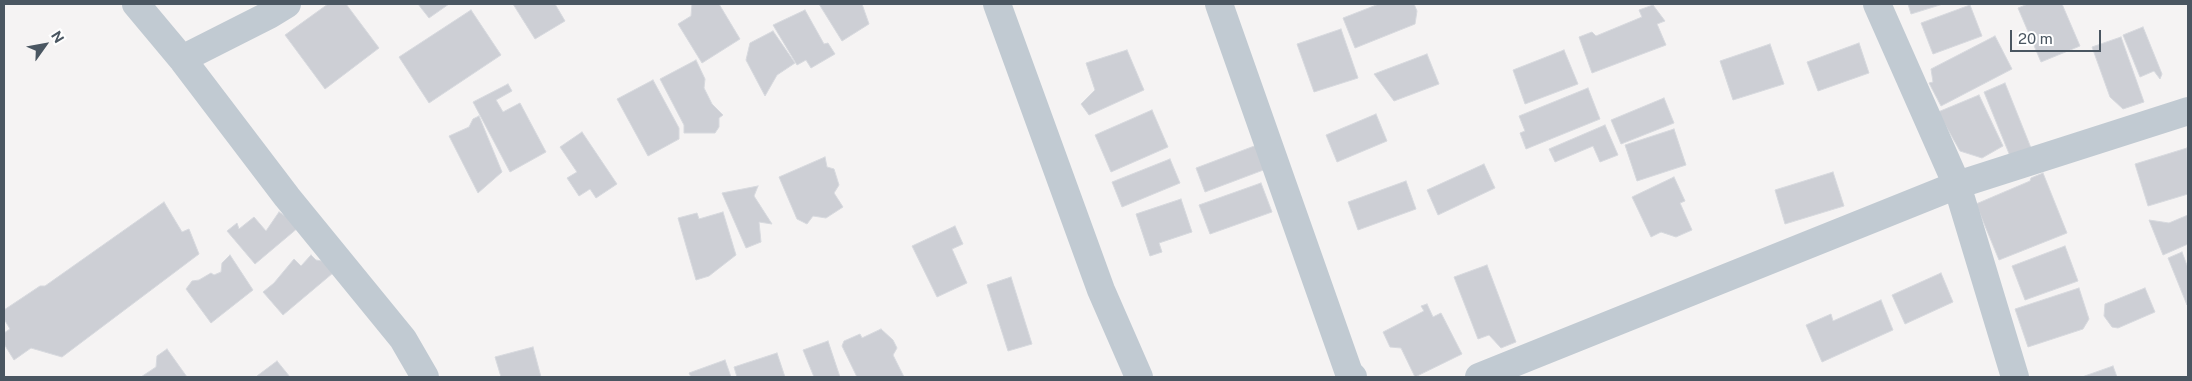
<!DOCTYPE html>
<html>
<head>
<meta charset="utf-8">
<style>
	body { margin:0 }
	#map { position:relative; width:2192px; height:381px; overflow:hidden; background:#f5f3f3; font-family:"Public Sans",sans-serif }
	canvas { display:block }
	.frame { position:absolute; inset:0; border:5px solid #4a5661; pointer-events:none }
	.north { position:absolute; left:20px; top:20px; width:50px; height:50px; -webkit-text-stroke:4px #fff; paint-order:stroke; rotate:58deg; font-size:14px; font-weight:700; line-height:20px; text-align:center; color:#4a5661 }
	.north::after { content:''; display:block; margin:auto; width:18px; height:22px; background:#4a5661; clip-path:polygon(50% 0,100% 100%,50% 72%,0 100%) }
	.scale { position:absolute; left:2010px; top:30px; width:91px; height:22px; box-sizing:border-box; border:2px solid #4a5661; border-top:0; padding-left:6px; font-size:15px; line-height:18px; white-space:nowrap; color:#4a5661; -webkit-text-stroke:4px #fff; paint-order:stroke }
</style>
</head>
<body>
<div id="map">
<canvas width="2192" height="381"></canvas>
<div class="frame"></div>
<div class="north">N</div>
<div class="scale">20 m</div>
</div>
<script>
const c = document.querySelector('canvas').getContext('2d');
c.lineJoin = 'round';
function fill(path, color) { c.fillStyle = color; c.fill(path, 'evenodd'); }
const poly = rows => new Path2D(rows.map(r => 'M' + r).join(''));
function trace(path, color, width, dash) { c.strokeStyle = color; c.lineWidth = width; c.lineCap = dash ? 'butt' : 'round'; c.setLineDash(dash || []); c.stroke(path); }
const building = poly([
	[328,4,346,4,379,48,325,89,285,35,328,4],
	[418,4,449,4,429,18,418,4],
	[513,4,555,4,565,21,535,39,513,4],
	[692,4,719,4,740,39,702,63,678,24,691,16,692,4],
	[819,4,862,4,869,24,842,41,819,4],
	[1379,4,1414,4,1417,11,1415,24,1355,48,1343,18,1379,4],
	[1908,4,1943,4,1911,14,1908,4],
	[2028,4,2062,4,2080,46,2041,62,2018,8,2028,4],
	[1653,5,1665,21,1657,24,1666,45,1592,73,1579,37,1592,32,1596,36,1642,17,1639,10,1653,5],
	[1970,5,1982,36,1933,54,1921,23,1970,5],
	[471,10,501,55,429,103,399,57,471,10],
	[805,10,824,44,828,43,835,54,811,68,806,60,797,65,773,25,805,10],
	[2143,27,2162,74,2160,79,2154,71,2140,77,2123,35,2143,27],
	[1341,29,1358,78,1314,92,1297,44,1341,29],
	[773,31,795,63,777,75,765,96,746,60,750,43,773,31],
	[1995,36,2012,69,1941,106,1929,83,1933,82,1931,69,1995,36],
	[2121,37,2144,102,2123,109,2110,97,2092,47,2121,37],
	[1859,43,1869,73,1818,91,1807,62,1859,43],
	[1770,44,1784,84,1733,100,1720,61,1770,44],
	[1127,50,1144,90,1089,115,1081,104,1095,90,1086,63,1127,50],
	[1564,50,1578,84,1525,104,1513,70,1564,50],
	[1427,54,1439,84,1394,101,1374,74,1427,54],
	[696,60,705,79,704,88,712,104,723,115,719,118,719,127,715,133,684,133,684,125,660,79,696,60],
	[653,80,679,128,679,139,648,156,617,99,653,80],
	[2005,83,2031,148,2010,156,1984,92,2005,83],
	[508,84,512,91,496,100,503,112,520,103,546,152,510,172,473,102,508,84],
	[1588,88,1600,119,1526,149,1520,133,1525,131,1519,116,1588,88],
	[1979,95,2003,146,1982,158,1960,151,1938,112,1979,95],
	[1664,98,1674,123,1621,144,1611,120,1664,98],
	[1152,110,1168,147,1111,172,1095,135,1152,110],
	[1376,114,1387,141,1337,162,1326,135,1376,114],
	[479,116,502,172,478,193,449,136,469,127,473,119,479,116],
	[1605,125,1618,155,1600,162,1593,146,1555,162,1549,149,1605,125],
	[1674,129,1686,165,1637,181,1625,145,1674,129],
	[582,132,617,184,596,198,590,189,579,196,567,178,577,172,560,147,582,132],
	[1257,145,1266,169,1205,192,1196,168,1257,145],
	[2187,148,2188,194,2148,206,2135,164,2187,148],
	[825,157,827,167,834,169,839,185,834,193,843,207,826,218,813,216,807,224,797,219,779,177,825,157],
	[1170,159,1180,183,1122,207,1112,182,1170,159],
	[1484,164,1495,188,1438,215,1427,190,1484,164],
	[1833,172,1844,206,1785,224,1775,190,1833,172],
	[2043,173,2067,233,1999,260,1976,204,2030,181,2031,178,2043,173],
	[1674,177,1685,201,1680,203,1692,230,1676,237,1661,232,1651,237,1632,197,1674,177],
	[1406,181,1416,209,1358,230,1348,202,1406,181],
	[1261,183,1272,212,1210,234,1199,205,1261,183],
	[758,186,754,196,772,224,759,222,761,242,746,248,722,193,758,186],
	[1181,199,1192,232,1159,243,1162,252,1150,256,1136,214,1181,199],
	[164,202,182,232,189,229,199,254,62,357,31,348,14,360,4,344,4,333,10,329,4,319,4,310,40,286,45,286,164,202],
	[279,212,299,225,299,227,255,264,227,231,237,223,239,229,254,217,266,231,279,212],
	[723,212,736,255,709,276,696,280,678,218,697,213,699,219,723,212],
	[2188,215,2188,244,2163,255,2149,220,2169,223,2188,215],
	[955,226,963,244,952,249,967,283,937,297,912,246,955,226],
	[2065,246,2078,281,2025,300,2012,266,2065,246],
	[2182,252,2188,268,2187,305,2168,258,2182,252],
	[230,255,253,290,211,323,186,289,192,281,199,280,211,273,214,275,221,272,222,263,230,255],
	[311,255,316,260,322,261,333,273,283,315,263,292,274,283,294,259,301,266,311,255],
	[1487,265,1516,342,1501,348,1489,335,1478,339,1454,277,1487,265],
	[1941,273,1953,302,1905,324,1892,295,1941,273],
	[1011,277,1032,344,1008,351,987,285,1011,277],
	[2079,288,2089,319,2083,329,2028,347,2015,309,2079,288],
	[2145,288,2155,312,2118,328,2112,327,2104,316,2105,304,2145,288],
	[1881,300,1893,330,1822,362,1806,325,1831,314,1833,321,1881,300],
	[1427,304,1433,317,1441,313,1462,354,1415,377,1401,348,1390,347,1383,332,1424,311,1421,306,1427,304],
	[881,329,893,340,897,348,893,355,904,377,857,377,842,346,844,341,860,334,862,338,881,329],
	[828,341,840,377,814,377,803,350,828,341],
	[533,347,541,377,501,377,495,357,533,347],
	[167,349,187,377,141,377,156,367,157,356,167,349],
	[777,353,785,377,737,377,734,367,777,353],
	[725,360,731,377,691,377,689,373,725,360],
	[277,361,290,377,258,377,257,376,277,361],
	[2113,366,2117,377,2082,377,2113,366]
]);
const minor = poly([
	[136,4,182,59,287,197,403,339,425,377],
	[997,4,1101,290,1139,377],
	[1219,4,1349,373,1353,377],
	[1877,4,1957,185,2015,377],
	[182,59,269,15,287,4],
	[1479,377,1957,185,2188,111]
]);
fill(building, '#cdcfd5');
trace(building, '#d7d9de', 1);
trace(minor, '#c1cad2', 28);
</script>
</body>
</html>
